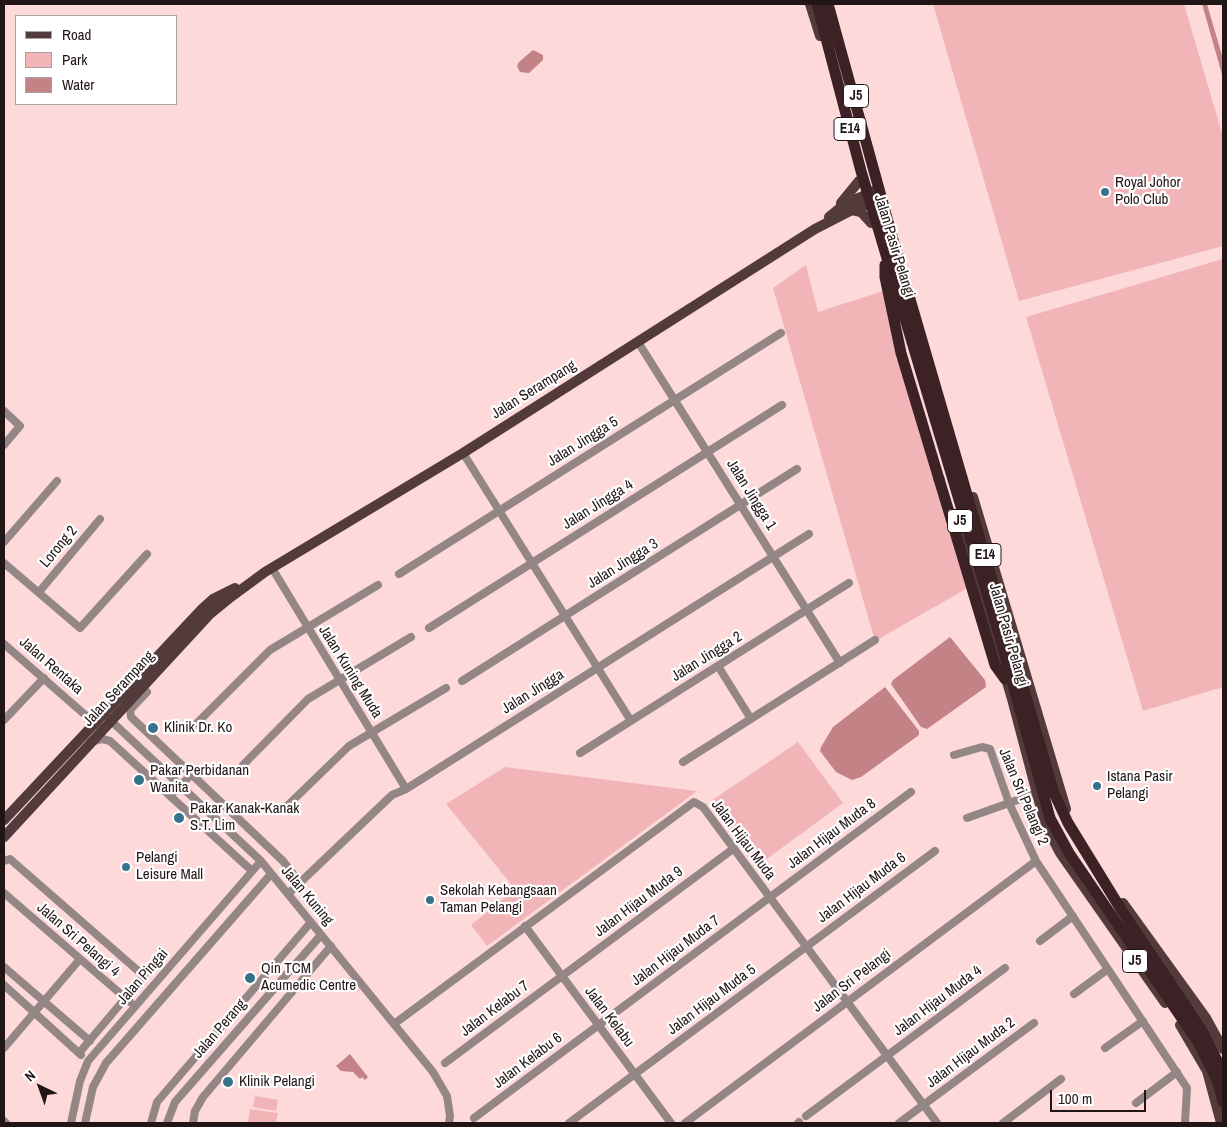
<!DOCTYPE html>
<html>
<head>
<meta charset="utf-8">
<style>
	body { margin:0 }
	#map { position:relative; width:1227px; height:1127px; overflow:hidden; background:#fdd9da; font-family:"Archivo Narrow",sans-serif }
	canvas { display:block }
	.frame { position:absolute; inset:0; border:5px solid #221516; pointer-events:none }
	.legend { position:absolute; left:15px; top:15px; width:162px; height:90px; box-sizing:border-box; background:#fff; border:1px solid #a7a1a2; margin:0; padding:6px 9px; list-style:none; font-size:15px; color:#221516 }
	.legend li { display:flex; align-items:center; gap:10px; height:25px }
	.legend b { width:25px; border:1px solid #a7a1a2 }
	.north { position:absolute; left:15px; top:1062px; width:50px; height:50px; -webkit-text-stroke:4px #fff; paint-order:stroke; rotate:318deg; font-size:14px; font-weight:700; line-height:20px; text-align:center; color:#221516 }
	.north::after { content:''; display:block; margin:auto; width:18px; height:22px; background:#221516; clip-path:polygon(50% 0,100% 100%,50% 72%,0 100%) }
	.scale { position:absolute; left:1050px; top:1090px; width:96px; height:22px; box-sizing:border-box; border:2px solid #221516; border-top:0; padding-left:6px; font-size:15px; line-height:18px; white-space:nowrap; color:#221516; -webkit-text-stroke:4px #fff; paint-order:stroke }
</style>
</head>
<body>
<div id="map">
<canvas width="1227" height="1127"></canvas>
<div class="frame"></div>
<ul class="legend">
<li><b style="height:6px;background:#533b3c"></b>Road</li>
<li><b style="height:14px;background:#f1b5b7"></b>Park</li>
<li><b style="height:14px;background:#c38285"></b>Water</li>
</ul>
<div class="north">N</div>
<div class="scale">100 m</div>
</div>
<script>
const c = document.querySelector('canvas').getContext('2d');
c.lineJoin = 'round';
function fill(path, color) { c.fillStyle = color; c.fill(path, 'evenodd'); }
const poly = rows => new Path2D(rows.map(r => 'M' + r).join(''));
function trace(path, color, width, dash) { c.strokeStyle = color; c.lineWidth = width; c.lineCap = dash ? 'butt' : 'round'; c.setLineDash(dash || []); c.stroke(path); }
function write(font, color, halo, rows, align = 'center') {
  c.font = font + ' "Archivo Narrow",sans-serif'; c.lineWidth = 4.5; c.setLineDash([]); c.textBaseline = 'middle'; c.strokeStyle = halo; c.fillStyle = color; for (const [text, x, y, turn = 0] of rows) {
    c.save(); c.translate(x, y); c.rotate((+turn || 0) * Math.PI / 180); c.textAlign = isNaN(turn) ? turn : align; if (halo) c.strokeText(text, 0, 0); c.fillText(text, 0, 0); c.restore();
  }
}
const green = poly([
	[933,4,1184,4,1223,137,1223,246,1019,301],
	[1223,259,1223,687,1143,711,1026,317],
	[806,265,818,312,883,291,910,398,966,589,875,641,773,288],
	[798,742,843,803,756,867,711,801],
	[505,767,697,791,487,946,471,925,515,889,446,804],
	[255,1096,278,1100,276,1111,253,1107],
	[250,1109,278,1113,276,1123,248,1123]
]);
const water = poly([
	[1202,4,1207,4,1223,59,1223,78],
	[533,50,543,55,543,60,529,73,520,72,517,66,519,62],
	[950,637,985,680,986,687,927,729,921,727,891,684,893,680],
	[885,687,919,731,919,735,861,777,852,780,836,772,820,751,821,747,833,727],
	[350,1054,368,1077,365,1080,362,1077,360,1079,353,1072,341,1071,336,1066]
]);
const minor = poly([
	[638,342,840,663],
	[4,411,20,426,4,445],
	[463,453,631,721],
	[4,542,57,481],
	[4,563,80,628,147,554],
	[272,568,406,789],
	[399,574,781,333],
	[39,592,100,519],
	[429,628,782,405],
	[4,644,99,727],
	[718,666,751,719],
	[462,681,797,469],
	[147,692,130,710,131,717,283,861,300,883],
	[108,718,261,861,433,1072,447,1096,450,1116,449,1123],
	[4,720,44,678],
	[197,723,270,650,378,585],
	[90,742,102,739,110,741,252,871],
	[580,753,849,583],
	[954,755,982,747,990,749,1009,803,1036,861,1187,1088,1185,1123],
	[683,762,875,640],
	[243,765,308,699,411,637],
	[170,796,191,775],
	[287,806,349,746,446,688],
	[967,818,1040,792],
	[4,861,10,859,144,976,79,1053],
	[4,893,130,1002],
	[288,894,392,795,406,789,809,534],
	[525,926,671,1123],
	[1040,941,1073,916],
	[4,967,90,1041],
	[4,985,81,1055],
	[1074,994,1108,969],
	[394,1024,694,802,703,807,937,1123],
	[4,1048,80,959],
	[1105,1048,1143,1021],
	[445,1063,733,849],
	[1136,1103,1177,1072],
	[806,1116,1005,968],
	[474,1118,911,792],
	[4,1121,6,1123],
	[71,1123,80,1081,88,1061,261,861],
	[85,1123,93,1087,106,1063,271,874],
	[151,1123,157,1102,311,922],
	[167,1123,175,1102,321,935],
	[193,1123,195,1111,203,1097,331,946],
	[569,1123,935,851],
	[685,1123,1036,861],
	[798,1123,799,1122],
	[899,1123,1034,1023],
	[1003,1123,1061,1079]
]);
const major = poly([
	[810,4,820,36],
	[841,203,859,181],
	[852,210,861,212,871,223],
	[829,217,845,204,874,191],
	[973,497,1066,809],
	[962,528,1012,699,1045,824,1060,853,1165,1003],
	[4,820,202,609,213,599,235,588],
	[4,837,209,615,231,597,265,572,463,453,815,229,852,210,877,201],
	[1123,903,1206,1018,1223,1049],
	[1180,1025,1207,1071,1221,1123]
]);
const highway = poly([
	[939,479,995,665,1005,679]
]);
const highwayBridge = poly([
	[817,4,861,171,999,634,1050,818,1069,853,1198,1042,1218,1082,1223,1102],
	[828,4,898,258,1054,793,1068,823,1122,911,1201,1029,1223,1072],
	[885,265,885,277,901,353,939,479]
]);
const markers = [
	[1105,192,5,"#367289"],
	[153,728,6,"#367289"],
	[139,780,6,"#367289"],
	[1097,786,5,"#367289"],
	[179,818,6,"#367289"],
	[126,867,5,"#367289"],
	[430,900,5,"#367289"],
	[250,978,6,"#367289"],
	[228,1082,6,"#367289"]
];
const shields = [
	[856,96,25],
	[850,129,32],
	[960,521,25],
	[985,555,32],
	[1135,961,25]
];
const shieldNames = [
	["J5",856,96],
	["E14",850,129],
	["J5",960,521],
	["E14",985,555],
	["J5",1135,961]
];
const poiNames = [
	["Royal Johor",1115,183],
	["Polo Club",1115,200],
	["Klinik Dr. Ko",164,728],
	["Pakar Perbidanan",150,771],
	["Wanita",150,788],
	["Istana Pasir",1107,777],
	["Pelangi",1107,794],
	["Pakar Kanak-Kanak",190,809],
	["S.T. Lim",190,826],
	["Pelangi",136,858],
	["Leisure Mall",136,875],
	["Sekolah Kebangsaan",440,891],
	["Taman Pelangi",440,908],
	["Qin TCM",261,969],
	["Acumedic Centre",261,986],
	["Klinik Pelangi",239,1082]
];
const streetNames = [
	["Jalan Pasir Pelangi",894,246,73],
	["Jalan Serampang",534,390,-32],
	["Jalan Jingga 5",583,442,-32],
	["Jalan Jingga 1",751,495,58],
	["Jalan Jingga 4",598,505,-32],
	["Lorong 2",59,547,-50],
	["Jalan Jingga 3",623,564,-32],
	["Jalan Pasir Pelangi",1008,635,74],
	["Jalan Jingga 2",707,657,-32],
	["Jalan Rentaka",51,666,41],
	["Jalan Kuning Muda",350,672,58],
	["Jalan Serampang",119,689,-47],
	["Jalan Jingga",533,692,-32],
	["Jalan Sri Pelangi 2",1023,797,67],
	["Jalan Hijau Muda 8",832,834,-37],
	["Jalan Hijau Muda",743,840,53],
	["Jalan Hijau Muda 6",862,888,-37],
	["Jalan Kuning",307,896,50],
	["Jalan Hijau Muda 9",639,902,-37],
	["Jalan Sri Pelangi 4",78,940,41],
	["Jalan Hijau Muda 7",676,951,-37],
	["Jalan Pingai",143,977,-49],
	["Jalan Sri Pelangi",852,981,-37],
	["Jalan Hijau Muda 5",712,1000,-37],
	["Jalan Hijau Muda 4",938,1001,-37],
	["Jalan Kelabu 7",495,1009,-37],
	["Jalan Kelabu",609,1017,53],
	["Jalan Perang",220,1029,-49],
	["Jalan Hijau Muda 2",971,1053,-37],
	["Jalan Kelabu 6",528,1061,-37]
];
fill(green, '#f1b5b7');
fill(water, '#c38285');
trace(minor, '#958686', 8);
trace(major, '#533b3c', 10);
trace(highway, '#3c2224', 11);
trace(highwayBridge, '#3c2224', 11);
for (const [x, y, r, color] of markers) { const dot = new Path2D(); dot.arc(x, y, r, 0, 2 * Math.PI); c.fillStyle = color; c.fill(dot); trace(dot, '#fff', 2); }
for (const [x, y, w] of shields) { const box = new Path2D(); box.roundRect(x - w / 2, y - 11.5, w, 23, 4); c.fillStyle = '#fff'; c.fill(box); trace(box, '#221516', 1); }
write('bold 14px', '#221516', null, shieldNames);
write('15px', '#221516', '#fff', poiNames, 'left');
write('15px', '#221516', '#fff', streetNames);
</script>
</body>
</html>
